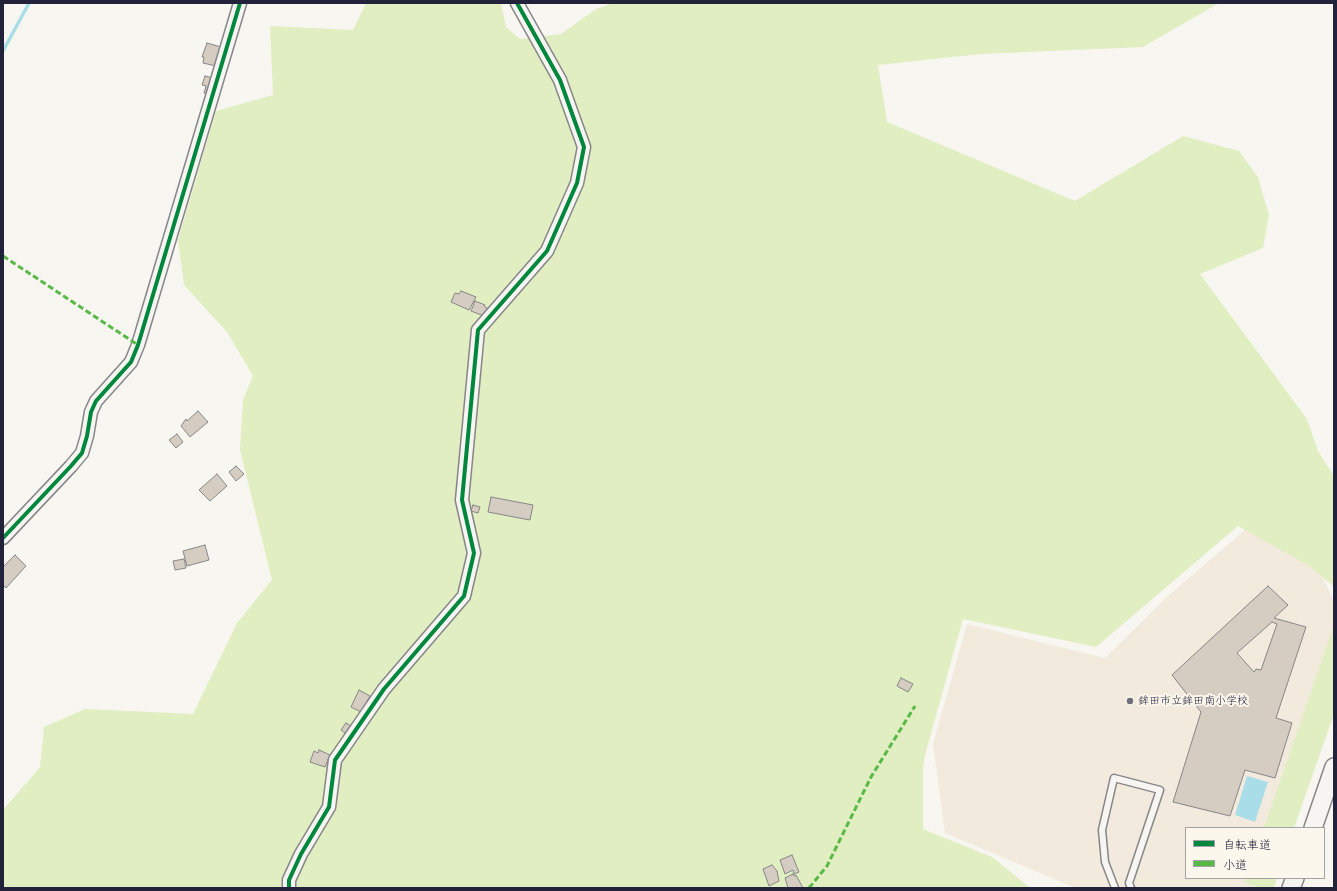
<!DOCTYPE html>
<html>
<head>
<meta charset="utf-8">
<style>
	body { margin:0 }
	#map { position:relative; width:1337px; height:891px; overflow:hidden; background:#f8f6f0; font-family:Delius,"Klee One",sans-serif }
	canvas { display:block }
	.frame { position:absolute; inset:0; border:4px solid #22223b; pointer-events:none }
	.legend { position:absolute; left:1185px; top:827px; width:140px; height:52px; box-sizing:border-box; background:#fbf7ec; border:1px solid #a4a2a5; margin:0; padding:5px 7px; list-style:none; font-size:12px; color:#22223b }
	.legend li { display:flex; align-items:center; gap:8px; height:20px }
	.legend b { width:20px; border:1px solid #a4a2a5 }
</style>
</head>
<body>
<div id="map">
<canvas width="1337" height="891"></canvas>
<div class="frame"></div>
<ul class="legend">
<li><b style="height:5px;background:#00873e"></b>自転車道</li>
<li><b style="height:5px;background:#58b947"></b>小道</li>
</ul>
</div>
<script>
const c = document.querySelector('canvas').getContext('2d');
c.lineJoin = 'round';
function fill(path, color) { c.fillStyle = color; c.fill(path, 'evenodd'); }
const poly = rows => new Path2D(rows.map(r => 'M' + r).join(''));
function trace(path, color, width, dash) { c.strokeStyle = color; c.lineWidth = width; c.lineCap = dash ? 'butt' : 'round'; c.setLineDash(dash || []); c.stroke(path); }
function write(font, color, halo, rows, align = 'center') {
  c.font = font + ' Delius,"Klee One",sans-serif'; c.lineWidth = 4; c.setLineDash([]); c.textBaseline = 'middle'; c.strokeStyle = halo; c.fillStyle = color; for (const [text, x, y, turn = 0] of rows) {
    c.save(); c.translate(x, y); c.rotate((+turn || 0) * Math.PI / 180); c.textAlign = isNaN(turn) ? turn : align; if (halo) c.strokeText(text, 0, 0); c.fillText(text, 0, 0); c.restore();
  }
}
const built = poly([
	[1245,530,1310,549,1334,602,1334,641,1272,828,1186,828,1186,878,1256,878,1253,888,1075,888,945,833,933,744,967,624,1105,658,1169,595]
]);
const green = poly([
	[366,3,501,3,506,27,520,39,561,34,596,9,613,3,1219,3,1143,47,981,54,878,65,887,122,1075,201,1183,136,1239,151,1258,177,1269,215,1263,248,1200,274,1307,419,1318,451,1334,476,1334,587,1311,567,1238,526,1096,647,963,619,925,755,923,768,923,829,992,857,1029,887,1034,888,3,888,3,810,40,767,44,727,85,709,193,714,237,623,272,580,240,450,243,400,253,376,227,332,184,285,178,240,216,111,273,95,270,26,353,30],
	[1334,625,1334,714,1294,828,1264,828],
	[1247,878,1277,878,1274,888,1259,888,1245,882]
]);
const water = poly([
	[1247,776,1268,782,1255,822,1235,815]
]);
const stream = poly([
	[3,51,29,3]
]);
const building = poly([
	[207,43,221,47,216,66,203,63,204,57,202,57,207,43],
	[205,76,213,78,209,94,204,93,206,86,202,85,205,76],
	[461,291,476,297,469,310,451,302,455,293,459,294,461,291],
	[475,301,485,305,484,306,487,308,484,316,471,311,475,301],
	[198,411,208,422,190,437,181,426,186,419,187,421,198,411],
	[177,434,183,442,176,448,169,440,177,434],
	[236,466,244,474,236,481,229,472,236,466],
	[217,474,227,486,210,501,199,490,217,474],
	[491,497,533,505,530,520,488,512,491,497],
	[473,505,480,507,478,513,471,511,473,505],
	[205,545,209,560,187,566,183,551,205,545],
	[15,555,26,566,6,588,3,585,3,567,15,555],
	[184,559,186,568,175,570,173,561,184,559],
	[1268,586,1288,605,1274,618,1306,627,1276,718,1292,723,1275,778,1245,770,1230,816,1173,802,1201,712,1172,675,1268,586],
	[1272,622,1277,624,1261,670,1256,669,1254,672,1237,653,1272,622],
	[901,678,913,684,908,692,897,686,901,678],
	[359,690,370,696,361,712,351,707,359,690],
	[346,723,351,726,345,733,341,730,346,723],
	[319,750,330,755,325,767,310,762,314,751,318,753,319,750],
	[792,855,799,872,794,874,793,870,785,874,780,860,792,855],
	[772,865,777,871,779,881,769,886,763,869,772,865],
	[793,874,794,876,796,875,803,888,788,888,785,878,793,874]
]);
const lane = poly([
	[1115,888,1105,862,1102,830,1114,778,1160,790,1129,883,1131,888]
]);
const street = poly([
	[3,538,71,466,82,453,87,436,91,412,96,401,131,362,138,345,240,3],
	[289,888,289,880,301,854,329,807,335,760,384,689,464,596,474,553,462,500,478,330,547,251,577,183,584,147,560,80,517,3]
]);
const secondary = poly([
	[1313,828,1334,767],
	[1291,888,1295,878]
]);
const quiet = poly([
	[3,256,138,345],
	[809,888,827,866,871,777,915,706]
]);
const cycleway = poly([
	[3,538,71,466,82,453,87,436,91,412,96,401,131,362,138,345,240,3],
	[289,888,289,880,301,854,329,807,335,760,384,689,464,596,474,553,462,500,478,330,547,251,577,183,584,147,560,80,517,3]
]);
const markers = [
	[1130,701,4,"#6d6c7a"]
];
const poiNames = [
	["鉾田市立鉾田南小学校",1138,701]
];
fill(built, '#f2eadd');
fill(green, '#e1eec2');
fill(water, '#a9dee9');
trace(stream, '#a9dee9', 3.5);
fill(building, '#d5cdc2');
trace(building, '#878688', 1);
trace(lane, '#878688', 9);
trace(street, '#878688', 15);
trace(secondary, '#878688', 20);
trace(lane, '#f6f5f1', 6);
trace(street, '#f6f5f1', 12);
trace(secondary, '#f6f5f1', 17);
trace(quiet, '#58b947', 3, [6, 3]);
trace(cycleway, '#00873e', 4);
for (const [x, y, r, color] of markers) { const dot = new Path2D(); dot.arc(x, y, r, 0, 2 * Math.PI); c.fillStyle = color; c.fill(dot); trace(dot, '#fbf7ec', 1.5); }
write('11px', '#22223b', '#fbf7ec', poiNames, 'left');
</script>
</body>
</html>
